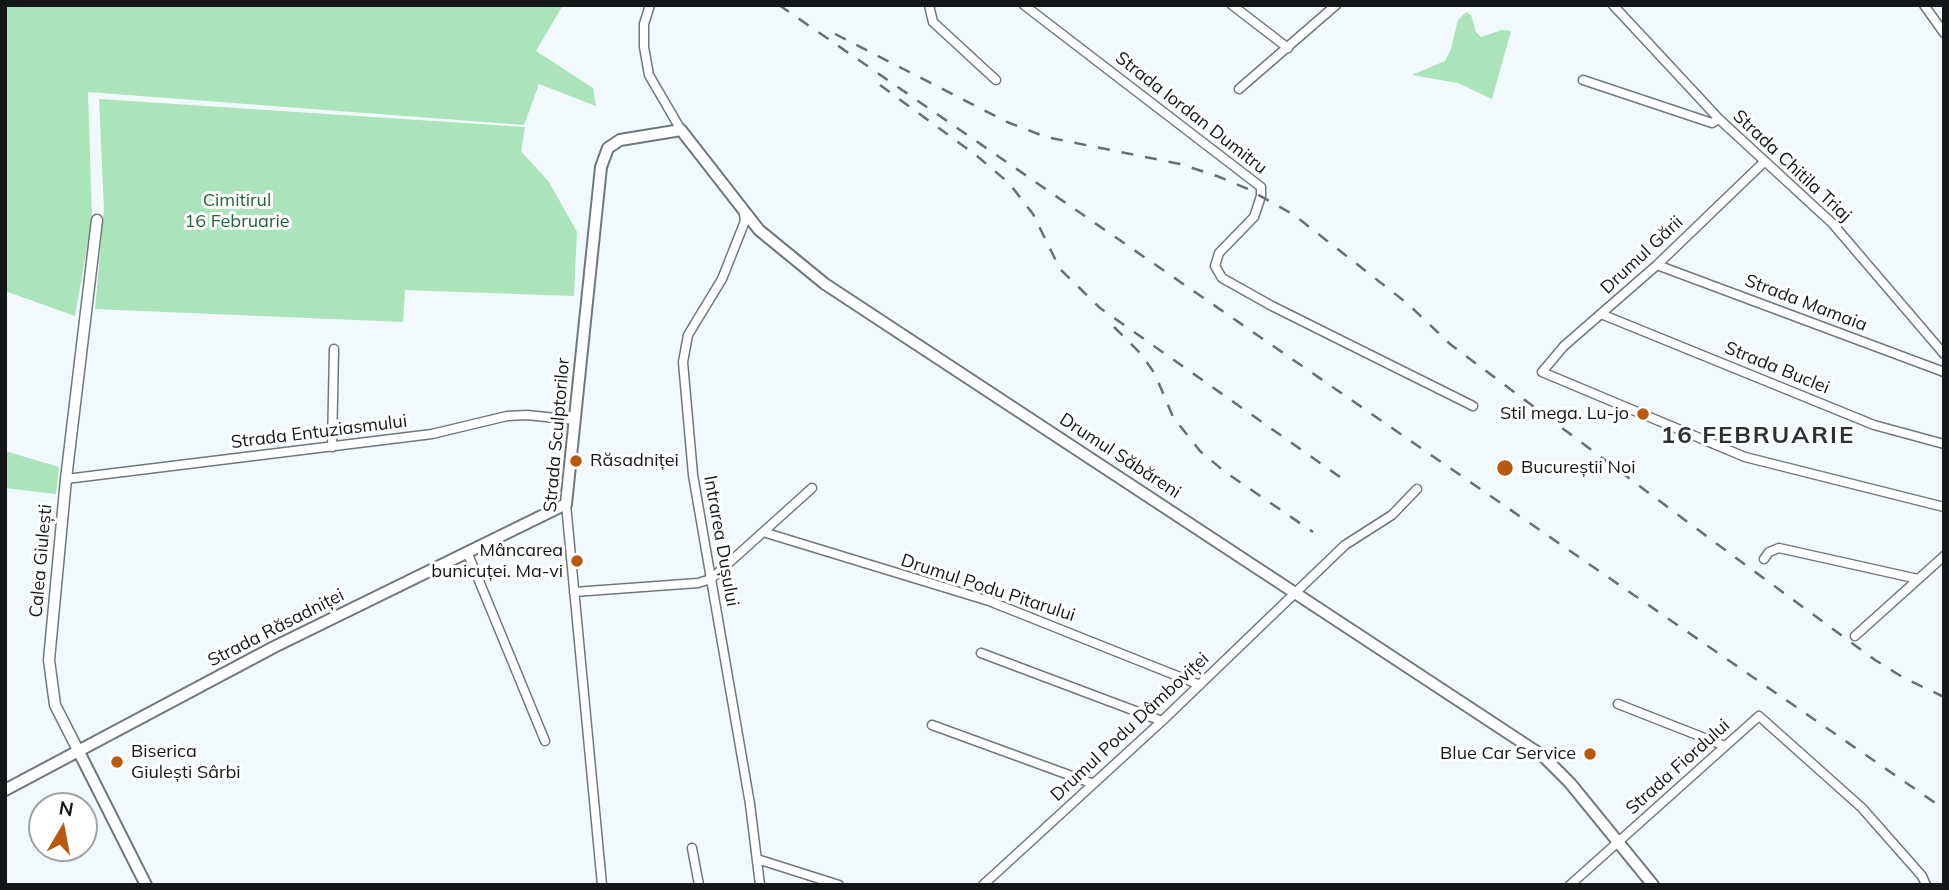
<!DOCTYPE html>
<html>
<head>
<meta charset="utf-8">
<style>
	body { margin:0 }
	#map { position:relative; width:1949px; height:890px; overflow:hidden; background:#f1f9fc; font-family:Mulish,sans-serif }
	canvas { display:block }
	.frame { position:absolute; inset:0; border:7px solid #141718; pointer-events:none }
	.north { position:absolute; left:28px; top:792px; width:70px; height:70px; box-sizing:border-box; background:#fff; border:2px solid #a1a2a3; border-radius:50%; rotate:10deg; font-size:19px; font-weight:700; line-height:28px; text-align:center; color:#141718 }
	.north::after { content:''; display:block; margin:auto; width:24px; height:32px; background:#b8590f; clip-path:polygon(50% 0,100% 100%,50% 72%,0 100%) }
</style>
</head>
<body>
<div id="map">
<canvas width="1949" height="890"></canvas>
<div class="frame"></div>
<div class="north">N</div>
</div>
<script>
const c = document.querySelector('canvas').getContext('2d');
c.lineJoin = 'round';
function fill(path, color) { c.fillStyle = color; c.fill(path, 'evenodd'); }
const poly = rows => new Path2D(rows.map(r => 'M' + r).join(''));
function trace(path, color, width, dash) { c.strokeStyle = color; c.lineWidth = width; c.lineCap = dash ? 'butt' : 'round'; c.setLineDash(dash || []); c.stroke(path); }
function write(font, color, halo, rows, align = 'center') {
  c.font = font + ' Mulish,sans-serif'; c.lineWidth = 6; c.setLineDash([]); c.textBaseline = 'middle'; c.strokeStyle = halo; c.fillStyle = color; for (const [text, x, y, turn = 0] of rows) {
    c.save(); c.translate(x, y); c.rotate((+turn || 0) * Math.PI / 180); c.textAlign = isNaN(turn) ? turn : align; if (halo) c.strokeText(text, 0, 0); c.fillText(text, 0, 0); c.restore();
  }
}
const green = poly([
	[5,5,563,5,536,51,593,88,596,106,539,84,524,125,88,92,92,219,75,316,5,291],
	[1466,12,1471,15,1476,32,1481,37,1502,30,1511,31,1492,99,1458,83,1412,75,1445,61,1451,49,1458,20],
	[99,99,525,127,521,151,549,182,577,232,574,296,405,290,403,322,95,309,104,210],
	[5,451,59,467,56,494,5,488]
]);
const minor = poly([
	[650,5,644,24,644,47,649,75,681,130],
	[929,5,933,22,996,80],
	[1024,5,1261,187,1261,196,1254,217,1219,253,1215,266,1222,278,1272,306,1473,406],
	[1232,5,1288,48],
	[1613,5,1719,119,1832,223,1944,354],
	[1924,5,1944,33],
	[1583,80,1712,123,1719,119],
	[1239,89,1336,5],
	[1764,162,1657,265,1564,346,1542,372,1745,457,1944,507],
	[744,214,745,221,722,279,688,335,683,362,693,475,750,804,760,885],
	[1657,265,1944,372],
	[1601,314,1874,425,1944,444],
	[332,447,334,349],
	[66,479,432,434,507,416,527,415,575,420],
	[566,504,602,885],
	[763,532,989,601,1200,685],
	[468,554,545,741],
	[1764,559,1769,552,1779,548,1918,579],
	[574,592,698,583,711,579,812,488],
	[1855,636,1944,556],
	[981,653,1162,721],
	[1618,704,1725,746],
	[932,725,1091,783],
	[692,848,699,885],
	[757,859,839,885],
	[983,885,1162,721,1345,545,1392,515,1417,489],
	[1570,885,1759,716,1862,808,1922,876,1926,885]
]);
const tertiary = poly([
	[79,752,55,705,49,660,66,479,97,220]
]);
const secondary = poly([
	[79,752,146,885],
	[5,790,274,647,566,504,601,167,608,148,620,140,681,130,759,230,825,284,1543,756,1570,783,1653,885]
]);
const rail = poly([
	[779,5,1944,809],
	[835,34,1007,122,1046,137,1180,164,1217,176,1248,189,1294,215,1408,304,1450,344,1713,541,1875,660,1904,678,1944,697],
	[880,85,977,156,1009,183,1033,214,1060,269,1100,308,1340,477],
	[1114,327,1141,354,1155,374,1173,417,1200,451,1225,472,1313,532]
]);
const markers = [
	[1643,414,7,"#b8590f"],
	[576,461,7,"#b8590f"],
	[1505,468,9,"#b8590f"],
	[577,561,7,"#b8590f"],
	[1590,754,7,"#b8590f"],
	[117,762,7,"#b8590f"]
];
const streetNames = [
	["Strada Iordan Dumitru",1191,113,38],
	["Strada Chitila Triaj",1792,166,43],
	["Drumul Gării",1642,255,-43],
	["Strada Mamaia",1806,303,21],
	["Strada Buclei",1777,368,22],
	["Strada Entuziasmului",319,432,-7],
	["Strada Sculptorilor",557,435,-85],
	["Drumul Săbăreni",1120,456,33],
	["Intrarea Dușului",721,541,80],
	["Calea Giulești",41,561,-85],
	["Drumul Podu Pitarului",988,588,18],
	["Strada Răsadniței",276,628,-27],
	["Drumul Podu Dâmboviței",1130,727,-43],
	["Strada Fiordului",1678,767,-42]
];
const parkNames = [
	["Cimitirul",237,201],
	["16 Februarie",237,222]
];
const poiNames = [
	["Stil mega. Lu-jo",1629,414],
	["Răsadniței",590,461,"left"],
	["Bucureștii Noi",1521,468,"left"],
	["Mâncarea",563,551],
	["bunicuței. Ma-vi",563,572],
	["Biserica",131,752,"left"],
	["Giulești Sârbi",131,773,"left"],
	["Blue Car Service",1576,754]
];
const districtNames = [
	["16 FEBRUARIE",1758,436]
];
fill(green, '#abe3ba');
trace(minor, '#71787b', 11);
trace(tertiary, '#71787b', 13);
trace(secondary, '#71787b', 14);
trace(minor, '#fff', 8);
trace(tertiary, '#fff', 10);
trace(secondary, '#fff', 10);
trace(rail, '#696e70', 2.5, [12, 12]);
for (const [x, y, r, color] of markers) { const dot = new Path2D(); dot.arc(x, y, r, 0, 2 * Math.PI); c.fillStyle = color; c.fill(dot); trace(dot, '#fff', 2.5); }
write('18px', '#141718', '#fff', streetNames);
write('18px', '#22643a', '#fff', parkNames);
write('18px', '#141718', '#fff', poiNames, 'right');
c.letterSpacing = '2px';
write('bold 24px', '#2b3234', '#fff', districtNames);
c.letterSpacing = '0px';
</script>
</body>
</html>
